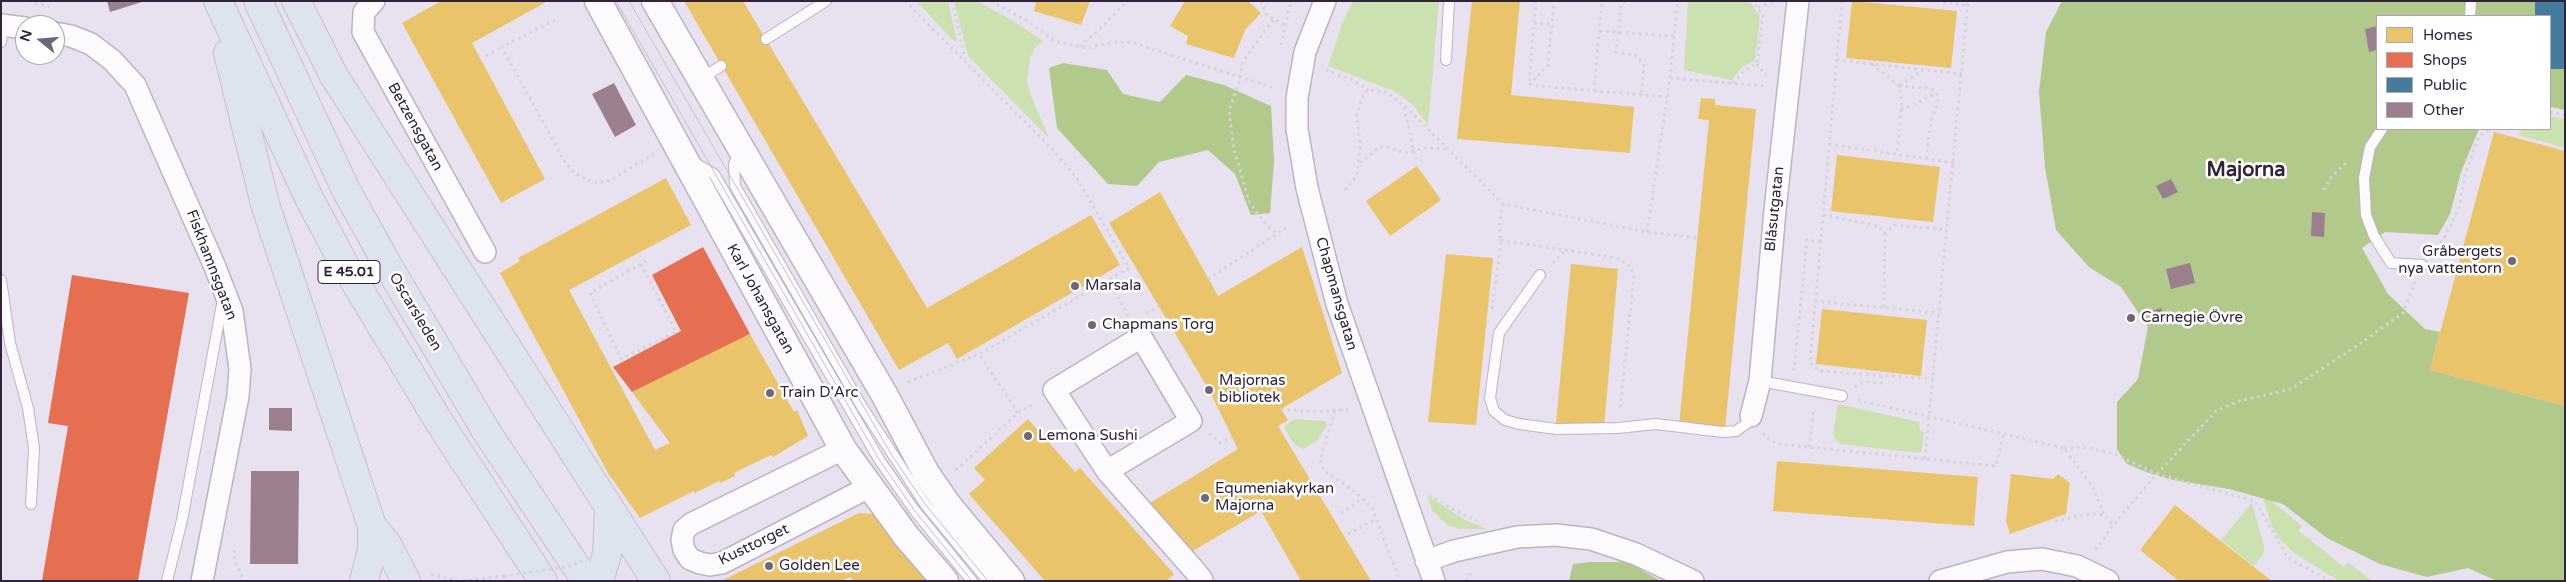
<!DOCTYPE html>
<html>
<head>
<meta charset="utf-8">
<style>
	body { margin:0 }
	#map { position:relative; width:2566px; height:582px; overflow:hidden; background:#e8e1ef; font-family:"Varela Round",sans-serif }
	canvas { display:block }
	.frame { position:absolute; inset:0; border:2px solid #30233b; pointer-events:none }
	.legend { position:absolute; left:2376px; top:15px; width:175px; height:115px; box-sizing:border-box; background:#fff; border:1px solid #aca7b1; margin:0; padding:6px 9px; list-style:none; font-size:15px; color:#30233b }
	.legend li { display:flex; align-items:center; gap:10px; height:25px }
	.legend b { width:25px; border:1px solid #aca7b1 }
	.north { position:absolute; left:15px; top:15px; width:50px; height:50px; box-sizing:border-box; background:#fff; border:1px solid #aca7b1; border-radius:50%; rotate:287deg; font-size:14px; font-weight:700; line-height:20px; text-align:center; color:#30233b }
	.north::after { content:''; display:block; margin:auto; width:18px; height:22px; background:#70667a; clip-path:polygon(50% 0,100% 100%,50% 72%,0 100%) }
</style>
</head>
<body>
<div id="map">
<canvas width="2566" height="582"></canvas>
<div class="frame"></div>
<ul class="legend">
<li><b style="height:14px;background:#e9c46a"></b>Homes</li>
<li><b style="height:14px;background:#e76f51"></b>Shops</li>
<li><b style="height:14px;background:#457b9d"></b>Public</li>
<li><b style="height:14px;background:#9c7f8f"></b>Other</li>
</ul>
<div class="north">N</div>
</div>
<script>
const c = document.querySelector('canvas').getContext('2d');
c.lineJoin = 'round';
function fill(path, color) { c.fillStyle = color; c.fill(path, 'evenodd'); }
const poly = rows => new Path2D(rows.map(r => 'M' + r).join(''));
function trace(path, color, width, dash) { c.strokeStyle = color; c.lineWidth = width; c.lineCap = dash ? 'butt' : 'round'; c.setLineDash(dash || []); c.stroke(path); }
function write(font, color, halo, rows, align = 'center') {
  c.font = font + ' "Varela Round",sans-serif'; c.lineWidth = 5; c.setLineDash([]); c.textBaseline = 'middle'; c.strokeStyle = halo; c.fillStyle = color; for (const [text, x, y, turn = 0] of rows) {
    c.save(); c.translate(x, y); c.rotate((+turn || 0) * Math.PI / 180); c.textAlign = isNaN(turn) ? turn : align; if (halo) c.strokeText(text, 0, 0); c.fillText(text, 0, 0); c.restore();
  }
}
const green = poly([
	[916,1,948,1,957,42,953,40],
	[954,1,976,1,1010,19,1043,41,1035,48,1030,57,1027,82,1031,96,1049,138,968,56],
	[1353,1,1439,1,1428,125,1413,105,1394,91,1328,66,1343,22],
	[1688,1,1749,1,1760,16,1755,60,1742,67,1732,80,1684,70],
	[2550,116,2565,119,2565,148,2519,135,2522,129,2550,129],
	[1838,404,1919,422,1920,430,1924,433,1921,453,1840,444,1833,436],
	[1294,419,1325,421,1327,425,1317,441,1303,449,1294,444,1284,427],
	[2261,492,2302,526,2299,531,2344,567,2348,562,2372,581,2339,581,2294,553,2278,537,2272,526],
	[1427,495,1463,519,1487,529,1460,529,1447,525,1432,510],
	[2252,503,2264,546,2264,553,2254,566,2221,540]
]);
const forest = poly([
	[2062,1,2565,1,2565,110,2550,107,2550,16,2377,16,2377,129,2479,129,2461,172,2450,214,2438,235,2385,232,2362,248,2388,294,2425,329,2440,332,2430,370,2565,406,2565,581,2497,581,2468,568,2427,577,2380,564,2327,538,2283,504,2229,489,2173,480,2149,473,2127,464,2117,449,2117,402,2138,379,2148,327,2121,287,2089,267,2056,230,2045,167,2039,92,2046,32],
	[1063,63,1107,70,1123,94,1160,102,1186,75,1224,85,1271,106,1274,161,1270,213,1251,215,1235,174,1208,150,1159,162,1137,186,1108,184,1057,128,1049,68],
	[1591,562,1627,562,1661,581,1569,581,1573,564]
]);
const homes = poly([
	[441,1,548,1,472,43,545,179,501,203,402,23],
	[684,1,743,1,927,308,1091,215,1120,265,957,359,948,343,899,370],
	[1032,1,1090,1,1081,25,1034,11,1036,4],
	[1185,1,1248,1,1261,13,1245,30,1234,58,1186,44,1188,36,1170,26],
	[1472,1,1520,1,1511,95,1634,107,1630,153,1457,139],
	[1852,1,1957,11,1951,68,1846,58],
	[1701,98,1715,99,1715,105,1756,109,1725,429,1679,425,1709,120,1698,119],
	[2494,132,2565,151,2565,406,2430,370],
	[1837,155,1940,167,1933,222,1831,211],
	[1417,166,1441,200,1390,236,1366,201],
	[666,178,691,225,569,290,655,450,670,443,632,392,750,334,794,412,797,410,808,436,773,457,771,455,734,473,735,476,720,483,719,481,695,493,694,491,640,518,608,473,500,273,520,261,518,258],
	[1160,192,1218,296,1302,247,1342,373,1281,409,1288,420,1278,426,1371,581,1301,581,1261,511,1191,552,1150,503,1238,449,1209,390,1109,223],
	[1446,254,1493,258,1476,425,1428,422],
	[1571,264,1618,269,1604,427,1556,423],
	[1822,309,1927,320,1921,376,1816,364],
	[1028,419,1075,472,1080,468,1174,574,1166,581,1045,581,969,494,985,480,974,468],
	[1777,461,1978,477,1974,526,1773,511],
	[2011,474,2053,479,2058,474,2070,483,2066,514,2010,534,2006,521],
	[2175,505,2227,546,2272,581,2179,581,2140,550],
	[859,513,873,514,928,581,854,581,850,577,841,581,721,581]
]);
const shops = poly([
	[703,247,750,334,632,392,613,367,681,331,652,275],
	[72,275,189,293,138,581,42,581,68,426,48,423]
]);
const public = poly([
	[2535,1,2565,1,2565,69,2550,69,2550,16,2535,16]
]);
const building = poly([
	[107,1,142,1,142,2,110,12],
	[2377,26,2377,50,2369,52,2365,29],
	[614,83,636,125,615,137,592,94],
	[2171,179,2178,192,2163,199,2156,186],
	[2312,212,2325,213,2324,237,2311,236],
	[2190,263,2195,283,2171,289,2166,269],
	[2161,308,2166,322,2156,325,2152,311],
	[269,408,292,408,292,431,269,430],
	[251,471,299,471,298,564,250,564]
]);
const path = poly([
	[29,1,53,8],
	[905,1,1049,146,1077,178,1129,268,979,354,1018,413],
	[952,1,965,59],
	[991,1,1029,22,1054,41,1087,48,1108,43,1131,42,1274,88],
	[1261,1,1266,14,1284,25],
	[1536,1,1529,85,1668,97],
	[1625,1,1621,6,1616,52,1635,55,1644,65,1641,95],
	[1842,1,1810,363,1820,371,1933,379],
	[1937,1,1969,6],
	[1758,8,1773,1],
	[555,20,502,47,563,159,574,173,594,183,609,181,654,154],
	[1273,20,1243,61,1240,79,1229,111,1234,150,1249,201,1263,221,1277,234],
	[1534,23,1552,24],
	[1600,31,1674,36],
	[1281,45,1291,1],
	[1080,46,1101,28,1127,1],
	[486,56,502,47],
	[1837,60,1962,74],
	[1757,64,1766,76],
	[1872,64,1899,86,1902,102,1897,154],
	[1326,70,1355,81,1368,90],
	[1670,78,1678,1],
	[1733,83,1744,71,1757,64,1763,15,1752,1],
	[1529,85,1548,65,1554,1],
	[1900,85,1923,70],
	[1899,86,1927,88,1933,90,1937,94,1938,103,1931,121,1926,159],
	[1594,91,1602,1],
	[1404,107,1416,159],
	[1901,109,1915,104,1936,93],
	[2550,112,2565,115],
	[1829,144,1954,163],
	[1360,163,1378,148,1384,146,1405,153,1425,148,1448,149],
	[1345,190,1357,175,1360,145,1357,115,1363,95,1368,90,1386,92,1408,109,1503,204,1647,232,1697,238],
	[2324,190,2332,176,2349,160],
	[1823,215,1878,226,1885,233,1895,225,1947,230],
	[1647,232,1670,78,1765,86],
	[1501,240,1616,258,1628,264,1634,275,1620,410],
	[2432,253,2444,238,2459,209,2465,175,2479,136,2491,129],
	[1553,263,1565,250],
	[641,264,676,332,621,359,590,293,641,264,646,261],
	[1208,279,1289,226],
	[1108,280,1129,317],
	[1815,301,1939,313],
	[1884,307,1885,233],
	[1492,309,1501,240,1499,229,1503,204],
	[1146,313,1159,306],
	[1794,371,1807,240,1821,242],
	[908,382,979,354],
	[1855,387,1864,382,1881,383,1882,376],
	[1858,400,2064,448,2092,486,2104,515,2113,525],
	[1281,409,1320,412,1350,409],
	[1335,411,1320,460,1324,471,1357,493,1372,508,1400,581],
	[1763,433,1767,438,1778,444,1996,466,2003,434],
	[1209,434,1221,443,1232,437],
	[1809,447,1814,409],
	[2064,448,2083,447,2112,453,2157,474,2255,501,2288,558,2330,581],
	[1925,459,1968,1],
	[956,470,1018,413,1035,403],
	[1430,495,1452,509,1477,521],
	[1341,513,1362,499],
	[2055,521,2089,514,2104,515],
	[1348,534,1376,519],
	[234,550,235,562,244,581],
	[2096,550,2113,525,2157,474,2216,411,2239,401,2291,389,2358,345,2403,313,2415,282],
	[431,574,457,581],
	[463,581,504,576],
	[1466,581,1472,571]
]);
const service = poly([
	[2470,16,2471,1],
	[766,39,826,1],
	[1,42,3,25],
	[1446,60,1449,1],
	[701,79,721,66],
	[2382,129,2370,147,2364,178,2366,215,2374,236,2391,263,2422,265],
	[739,153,734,164,735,186,862,407,925,504,988,581],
	[693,162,714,174,880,461,915,511,972,581],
	[1540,275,1499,333,1490,398,1494,411,1505,420,1519,424,1556,429,1618,428,1656,424,1722,432,1736,431,1746,424,1751,416],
	[1,280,10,343,28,408,34,448,31,504],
	[1760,381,1842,396],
	[167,581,182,520,223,299]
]);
const minor = poly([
	[374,1,364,12,363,32,485,252],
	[1325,1,1305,52,1297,98,1297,129,1307,188,1337,304,1434,581],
	[1,25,25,28],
	[55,33,71,36,91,44,112,60,135,85,215,267,232,311,240,369,238,396,202,581],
	[1141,337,1191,421,1107,471,1054,390,1141,337],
	[1751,416,1760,381,1775,210,1798,1],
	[843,449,691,524,684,530,682,540,684,550,690,559,700,563,710,565,722,563,869,487],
	[1107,471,1195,571,1202,580,1201,581],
	[1426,561,1454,551,1517,537,1556,535,1591,539,1636,554,1693,581],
	[1940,581,2007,562,2042,559,2077,566,2108,581]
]);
const tertiary = poly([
	[598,1,843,449,906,536,945,581],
	[655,1,884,394,926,473,948,505,1011,581]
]);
const trunk = poly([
	[218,1,309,198,343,262,441,425,543,581],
	[258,1,346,190,391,271,488,434,586,581],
	[296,1,334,76,656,581],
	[228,53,265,204,372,526,372,549,364,581],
	[372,526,387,544,406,581],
	[599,581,607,554,609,508]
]);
const tram = poly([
	[616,1,880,461,915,511,972,581],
	[629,1,891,454,925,504,988,581]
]);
const pathBridge = poly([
	[504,576,568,567,582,561,592,553]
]);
const markers = [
	[2512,261,5,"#70667a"],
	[1075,286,5,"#70667a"],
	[2131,318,5,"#70667a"],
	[1092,325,5,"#70667a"],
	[1209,390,5,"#70667a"],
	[770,393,5,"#70667a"],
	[1028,436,5,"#70667a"],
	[1205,498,5,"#70667a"],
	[769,566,5,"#70667a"]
];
const shields = [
	[349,272,62]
];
const shieldNames = [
	["E 45.01",349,272]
];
const streetNames = [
	["Betzensgatan",415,127,61],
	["Blåsutgatan",1775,209,-84],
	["Fiskhamnsgatan",211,265,69],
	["Chapmansgatan",1336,294,74],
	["Karl Johansgatan",760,299,61],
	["Oscarsleden",415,312,59],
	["Kusttorget",754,545,-26]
];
const poiNames = [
	["Gråbergets",2502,252,"right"],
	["nya vattentorn",2502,269,"right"],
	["Marsala",1085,286],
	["Carnegie Övre",2141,318],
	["Chapmans Torg",1102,325],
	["Majornas",1219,381],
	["bibliotek",1219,398],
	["Train D'Arc",780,393],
	["Lemona Sushi",1038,436],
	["Equmeniakyrkan",1215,489],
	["Majorna",1215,506],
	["Golden Lee",779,566]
];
const districtNames = [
	["Majorna",2246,171]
];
fill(green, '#cbe1af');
fill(forest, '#b1c98a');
fill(homes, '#e9c46a');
fill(shops, '#e76f51');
fill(public, '#457b9d');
fill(building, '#9c7f8f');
trace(service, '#bdb3c5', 12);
trace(minor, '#bdb3c5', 24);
trace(tertiary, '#bdb3c5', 29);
trace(trunk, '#c6c0cb', 30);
trace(path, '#d5d3d8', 3, [2.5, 4]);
trace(service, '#fcfafd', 10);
trace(minor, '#fcfafd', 21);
trace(tertiary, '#fcfafd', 26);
trace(trunk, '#dee4ee', 28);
trace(tram, '#c4c2c7', 1);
trace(pathBridge, '#d5d3d8', 3, [2.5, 4]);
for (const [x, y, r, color] of markers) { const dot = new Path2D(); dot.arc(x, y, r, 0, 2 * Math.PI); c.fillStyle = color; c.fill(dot); trace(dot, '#fff', 2); }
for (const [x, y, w] of shields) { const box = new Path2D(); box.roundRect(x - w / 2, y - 11.5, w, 23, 4); c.fillStyle = '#fff'; c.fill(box); trace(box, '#30233b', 1); }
write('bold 14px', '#30233b', null, shieldNames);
write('15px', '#30233b', '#fff', streetNames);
write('15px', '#30233b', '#fff', poiNames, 'left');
write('bold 20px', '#30233b', '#fff', districtNames);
</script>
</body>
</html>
